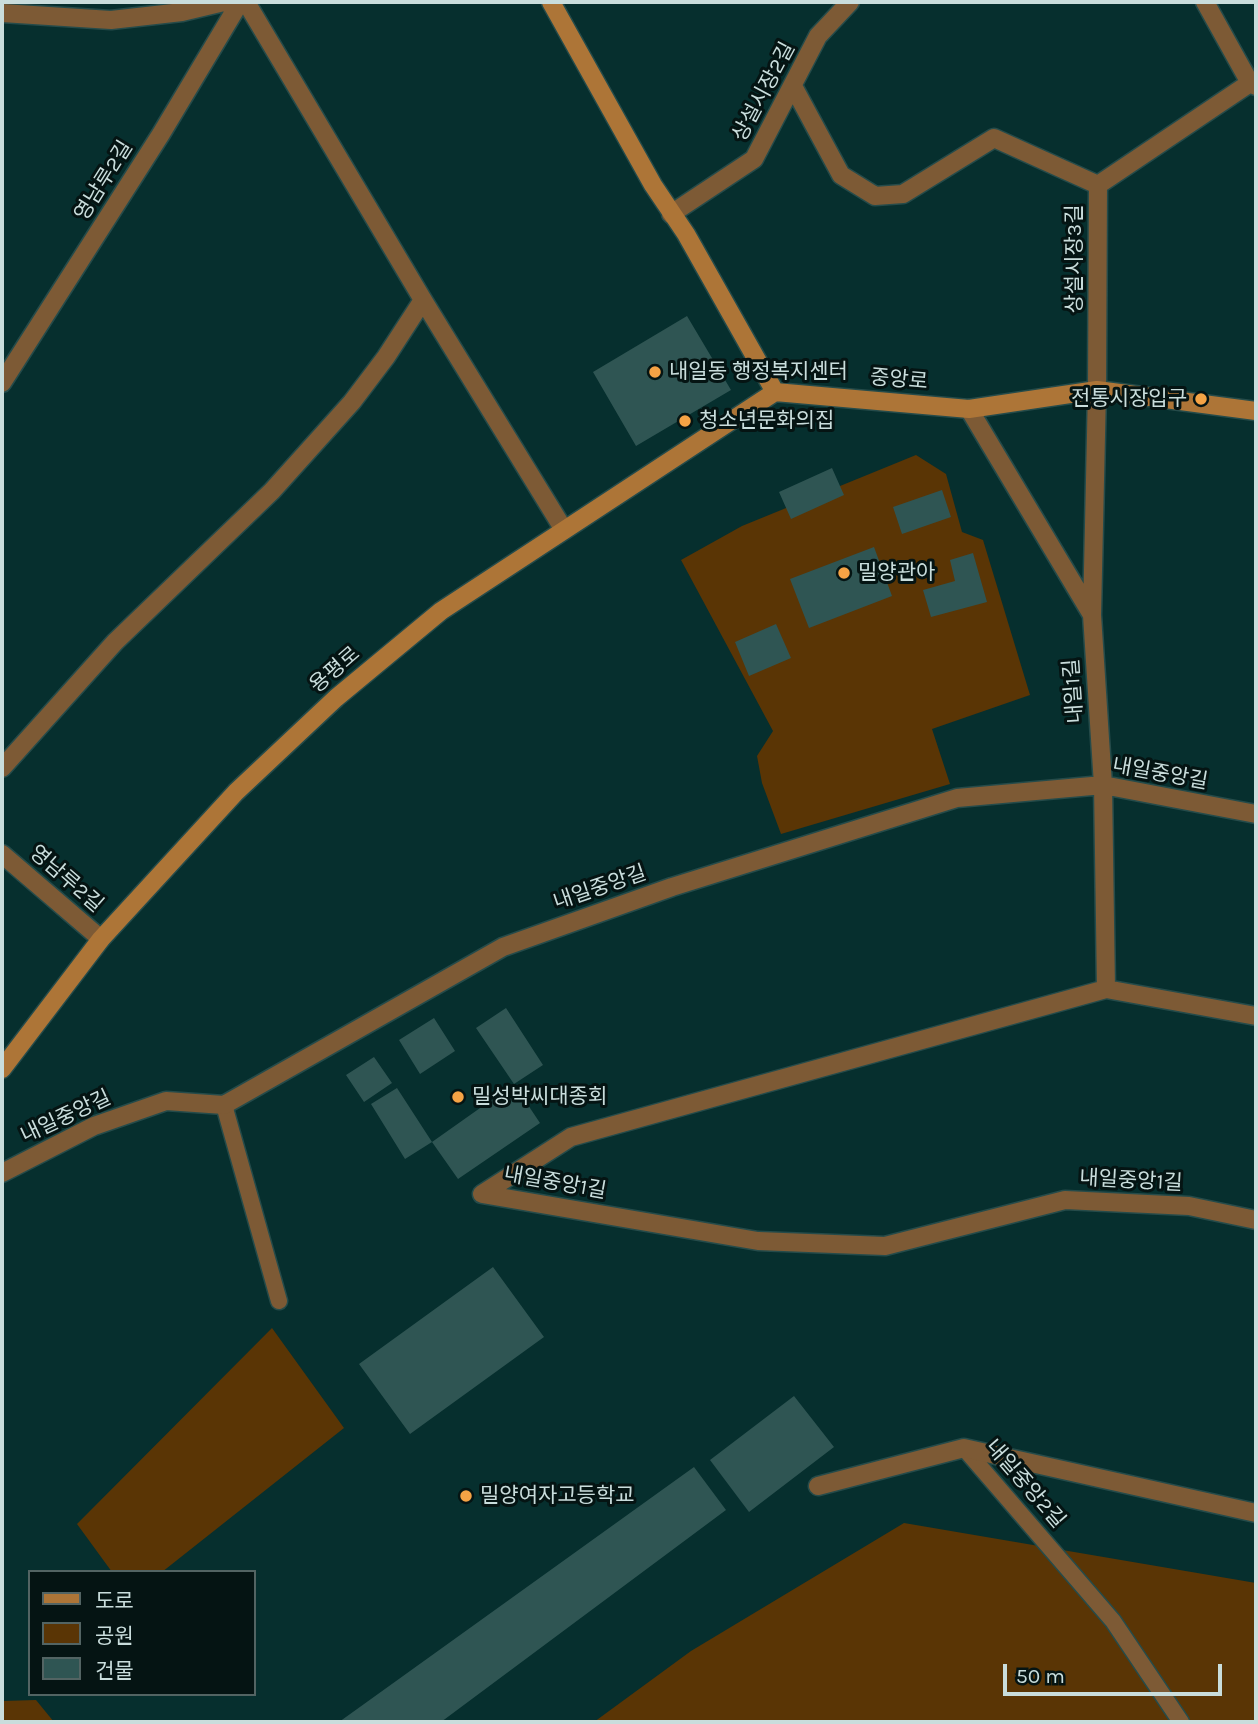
<!DOCTYPE html>
<html>
<head>
<meta charset="utf-8">
<style>
	body { margin:0 }
	#map { position:relative; width:1258px; height:1724px; overflow:hidden; background:#062f2e; font-family:Karla,"Noto Sans KR",sans-serif }
	canvas { display:block }
	.frame { position:absolute; inset:0; border:4px solid #c9dddc; pointer-events:none }
	.legend { position:absolute; left:28px; top:1570px; width:228px; height:126px; box-sizing:border-box; background:#051413; border:2px solid #536463; margin:0; padding:9px 12px; list-style:none; font-size:21px; color:#c9dddc }
	.legend li { display:flex; align-items:center; gap:14px; height:35px }
	.legend b { width:35px; border:2px solid #536463 }
	.scale { position:absolute; left:1003px; top:1664px; width:219px; height:32px; box-sizing:border-box; border:4px solid #c9dddc; border-top:0; padding-left:9px; font-size:21px; line-height:24px; white-space:nowrap; color:#c9dddc; -webkit-text-stroke:5px #051413; paint-order:stroke }
</style>
</head>
<body>
<div id="map">
<canvas width="1258" height="1724"></canvas>
<div class="frame"></div>
<ul class="legend">
<li><b style="height:9px;background:#ad7537"></b>도로</li>
<li><b style="height:19px;background:#5a3505"></b>공원</li>
<li><b style="height:19px;background:#2f5553"></b>건물</li>
</ul>
<div class="scale">50 m</div>
</div>
<script>
const c = document.querySelector('canvas').getContext('2d');
c.lineJoin = 'round';
function fill(path, color) { c.fillStyle = color; c.fill(path, 'evenodd'); }
const poly = rows => new Path2D(rows.map(r => 'M' + r).join(''));
function trace(path, color, width, dash) { c.strokeStyle = color; c.lineWidth = width; c.lineCap = dash ? 'butt' : 'round'; c.setLineDash(dash || []); c.stroke(path); }
function write(font, color, halo, rows, align = 'center') {
  c.font = font + ' Karla,"Noto Sans KR",sans-serif'; c.lineWidth = 6; c.setLineDash([]); c.textBaseline = 'middle'; c.strokeStyle = halo; c.fillStyle = color; for (const [text, x, y, turn = 0] of rows) {
    c.save(); c.translate(x, y); c.rotate((+turn || 0) * Math.PI / 180); c.textAlign = isNaN(turn) ? turn : align; if (halo) c.strokeText(text, 0, 0); c.fillText(text, 0, 0); c.restore();
  }
}
const green = poly([
	[916,455,946,474,962,532,983,540,1030,695,932,729,950,784,781,834,762,783,757,756,773,731,681,560,742,526],
	[272,1328,344,1428,162,1572,112,1572,77,1524],
	[904,1523,1256,1583,1256,1722,594,1722,691,1651],
	[36,1700,54,1722,2,1722,2,1701]
]);
const building = poly([
	[687,316,731,390,636,446,593,372],
	[832,468,844,495,791,519,779,492],
	[942,490,951,517,902,534,893,507],
	[874,547,892,596,809,628,790,579],
	[973,553,987,602,931,617,923,590,955,581,950,560],
	[776,624,791,658,749,676,735,642],
	[506,1008,543,1065,514,1084,476,1028],
	[434,1018,455,1051,420,1074,399,1040],
	[374,1057,392,1083,364,1102,346,1075],
	[514,1084,540,1123,458,1179,432,1142],
	[397,1088,432,1142,405,1159,371,1104],
	[493,1267,544,1337,410,1434,359,1364],
	[794,1396,834,1447,749,1512,710,1460],
	[694,1467,726,1510,441,1722,339,1722]
]);
const service = poly([
	[224,1105,279,1301],
	[964,1448,1113,1621,1181,1722]
]);
const minor = poly([
	[246,2,423,300,564,530],
	[1205,2,1250,83,1256,86],
	[2,13,111,20,182,12,224,2],
	[793,86,841,175,875,196,903,194,994,138,1098,185],
	[671,214,754,159,818,36,850,2],
	[2,383,161,134,240,2],
	[969,409,1092,615],
	[2,768,115,642,272,491,352,402,386,357,423,300],
	[2,854,101,939],
	[1106,989,1103,785,1092,615,1097,390,1098,185,1250,83],
	[1256,1016,1106,989,571,1137,482,1194,758,1241,885,1246,1065,1200,1189,1206,1256,1220],
	[2,1173,94,1126,166,1101,224,1105,503,947,672,887,957,798,1103,785,1256,814],
	[818,1486,964,1448,1256,1513]
]);
const secondary = poly([
	[551,2,653,185,686,234,775,392,969,409,1097,390,1256,411],
	[2,1069,101,939,236,792,336,698,441,611,775,392]
]);
const markers = [
	[655,372,7,"#f5a345"],
	[1201,399,7,"#f5a345"],
	[685,421,7,"#f5a345"],
	[844,573,7,"#f5a345"],
	[458,1097,7,"#f5a345"],
	[466,1496,7,"#f5a345"]
];
const streetNames = [
	["상설시장2길",764,92,-62],
	["영남루2길",104,181,-58],
	["상설시장3길",1075,259,-90],
	["중앙로",899,380,5],
	["용평로",335,670,-41],
	["내일1길",1074,691,-94],
	["내일중앙길",1160,774,10],
	["영남루2길",66,879,41],
	["내일중앙길",600,888,-19],
	["내일중앙길",66,1117,-25],
	["내일중앙1길",1131,1181,3],
	["내일중앙1길",555,1183,10],
	["내일중앙2길",1025,1484,49]
];
const poiNames = [
	["내일동 행정복지센터",669,372],
	["전통시장입구",1187,399,"right"],
	["청소년문화의집",699,421],
	["밀양관아",858,573],
	["밀성박씨대종회",472,1097],
	["밀양여자고등학교",480,1496]
];
fill(green, '#5a3505');
fill(building, '#2f5553');
trace(service, '#254b4a', 19);
trace(minor, '#254b4a', 21);
trace(secondary, '#254b4a', 21);
trace(service, '#7d5a35', 16);
trace(minor, '#7d5a35', 18);
trace(secondary, '#ad7537', 18);
for (const [x, y, r, color] of markers) { const dot = new Path2D(); dot.arc(x, y, r, 0, 2 * Math.PI); c.fillStyle = color; c.fill(dot); trace(dot, '#051413', 2.5); }
write('21px', '#c9dddc', '#051413', streetNames);
write('21px', '#c9dddc', '#051413', poiNames, 'left');
</script>
</body>
</html>
